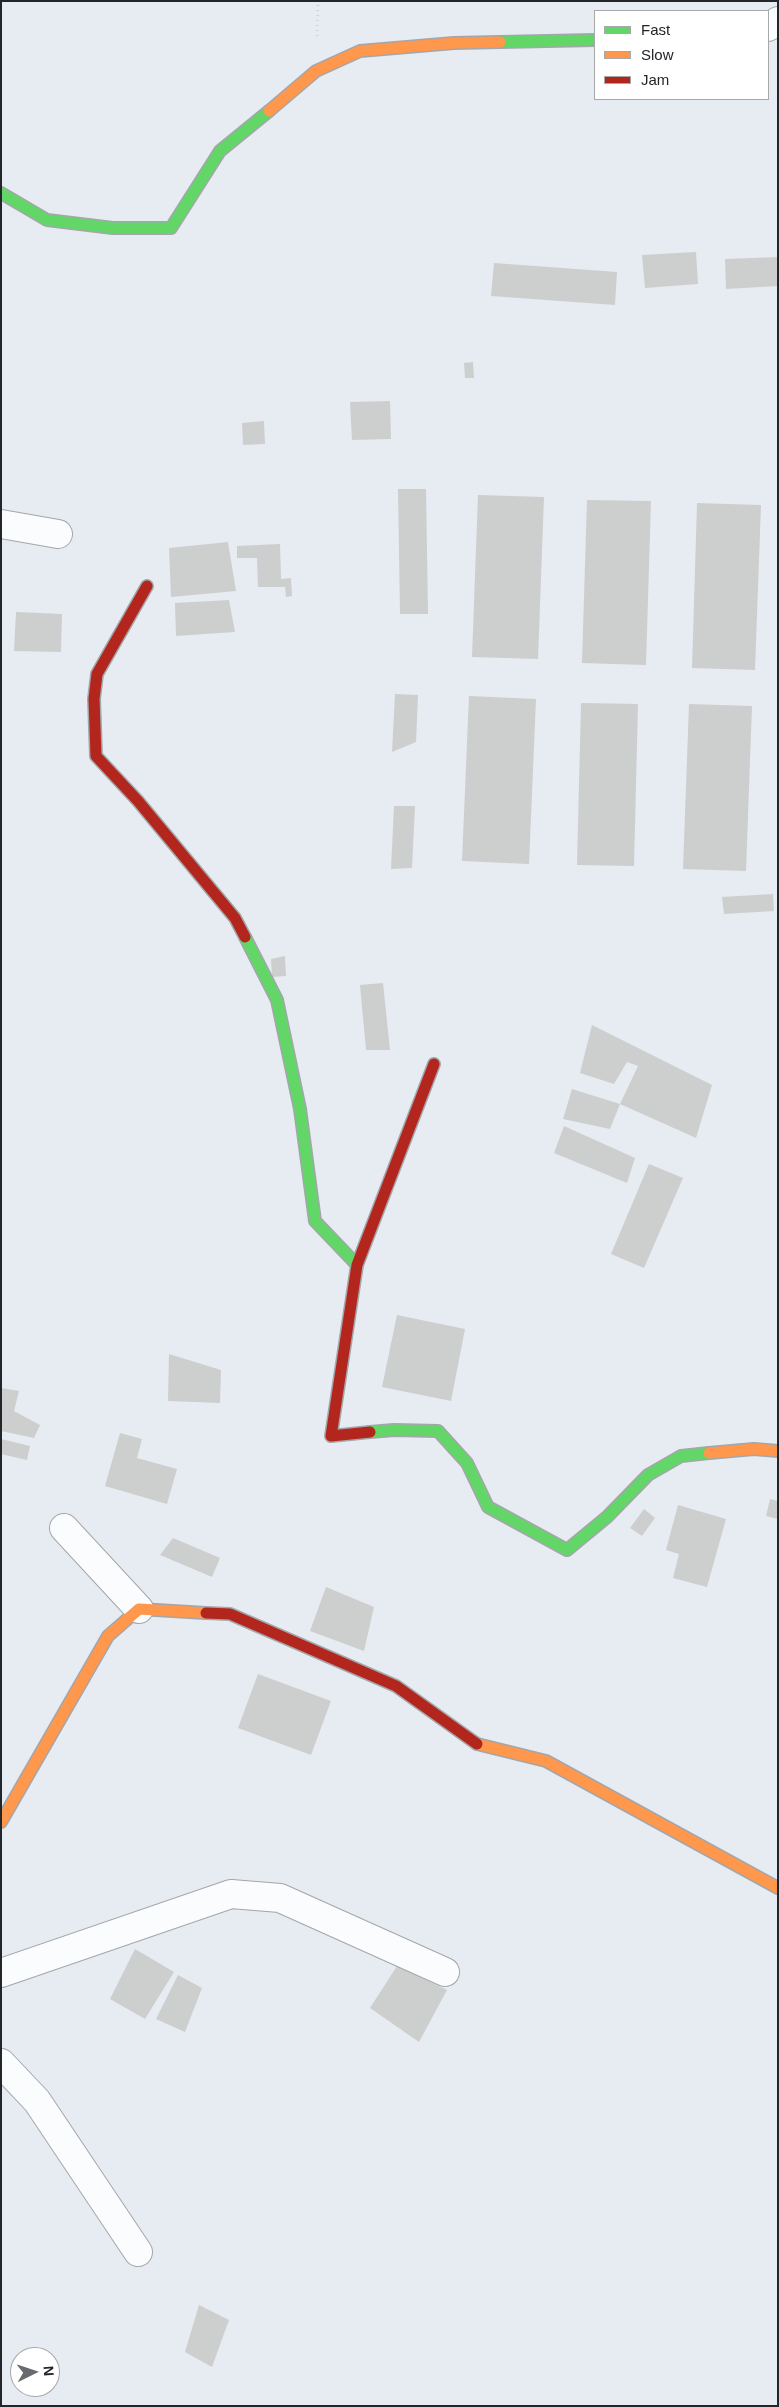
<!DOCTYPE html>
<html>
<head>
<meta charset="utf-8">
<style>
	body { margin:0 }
	#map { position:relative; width:779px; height:2407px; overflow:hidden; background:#e7ecf2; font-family:Arial,sans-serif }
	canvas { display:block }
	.frame { position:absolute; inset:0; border:2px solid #222529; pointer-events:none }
	.legend { position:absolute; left:594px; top:10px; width:175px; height:90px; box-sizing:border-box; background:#fff; border:1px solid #a7a8a9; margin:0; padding:6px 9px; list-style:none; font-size:15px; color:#222529 }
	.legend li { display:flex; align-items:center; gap:10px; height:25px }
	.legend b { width:25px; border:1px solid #a7a8a9 }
	.north { position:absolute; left:10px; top:2347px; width:50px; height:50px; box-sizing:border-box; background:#fff; border:1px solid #a7a8a9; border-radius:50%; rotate:86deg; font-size:14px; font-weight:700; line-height:20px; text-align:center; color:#222529 }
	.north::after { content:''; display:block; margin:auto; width:18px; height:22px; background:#676b6f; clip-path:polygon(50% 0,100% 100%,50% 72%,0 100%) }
</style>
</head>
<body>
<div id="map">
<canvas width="779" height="2407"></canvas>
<div class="frame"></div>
<ul class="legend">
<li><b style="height:6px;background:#63d668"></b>Fast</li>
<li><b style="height:6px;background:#ff974d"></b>Slow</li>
<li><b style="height:6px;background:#b3261e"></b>Jam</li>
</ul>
<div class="north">N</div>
</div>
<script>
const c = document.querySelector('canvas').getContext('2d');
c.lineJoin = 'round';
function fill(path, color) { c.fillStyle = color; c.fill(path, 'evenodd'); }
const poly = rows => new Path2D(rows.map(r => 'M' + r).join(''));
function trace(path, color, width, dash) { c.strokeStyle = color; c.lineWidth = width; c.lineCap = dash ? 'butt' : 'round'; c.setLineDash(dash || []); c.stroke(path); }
const building = poly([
	[696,252,698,284,645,288,642,255],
	[778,257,778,286,726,289,725,259],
	[494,263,617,272,615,305,491,296],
	[473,362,474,378,465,378,464,363],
	[390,401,391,439,352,440,350,402],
	[264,421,265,444,243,445,242,423],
	[398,489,426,489,428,614,400,614],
	[478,495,544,497,538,659,472,657],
	[587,500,651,501,646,665,582,663],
	[697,503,761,505,755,670,692,668],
	[228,542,236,591,171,597,169,548],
	[280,544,281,579,291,578,292,596,286,597,285,587,258,587,257,558,237,558,237,546],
	[229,600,235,632,176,636,175,603],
	[16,612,62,614,61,652,14,651],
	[395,694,418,695,416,742,392,752],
	[469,696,536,699,529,864,462,861],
	[581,703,638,704,634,866,577,865],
	[689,704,752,706,746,871,683,869],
	[394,806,415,806,412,868,391,869],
	[773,894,774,911,724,914,722,897],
	[285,956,286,976,272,977,271,959],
	[383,983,390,1050,366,1050,360,985],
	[592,1025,712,1085,696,1138,620,1104,610,1129,563,1119,572,1089,620,1104,638,1066,627,1062,614,1084,580,1073],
	[564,1126,635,1158,627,1183,554,1153],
	[649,1164,683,1178,644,1268,611,1254],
	[397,1315,465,1329,451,1401,382,1387],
	[169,1354,221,1370,220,1403,168,1401],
	[1,1388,19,1391,14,1411,40,1425,34,1438,1,1431],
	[120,1433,142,1439,137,1458,177,1469,167,1504,105,1486],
	[1,1439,30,1446,27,1460,1,1454],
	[770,1499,778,1501,778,1519,766,1516],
	[678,1505,726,1519,707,1587,673,1578,679,1554,666,1550],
	[644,1509,655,1518,642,1536,630,1528],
	[173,1538,220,1558,212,1577,160,1555],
	[326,1587,374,1607,364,1651,310,1631],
	[258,1674,331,1701,311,1755,238,1728],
	[135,1949,174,1972,145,2019,110,1999],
	[397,1966,447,1990,419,2042,370,2008],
	[178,1975,202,1988,185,2032,156,2019],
	[199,2305,229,2320,212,2367,185,2352]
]);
const path = poly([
	[317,36,318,1]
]);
const street = poly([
	[768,27,778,21],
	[1,524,58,534],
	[64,1528,139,1609],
	[1,1973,231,1894,280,1898,445,1972],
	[1,2063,37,2101,138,2252]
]);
const fast = poly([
	[500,42,595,40],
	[1,193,47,220,113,228,171,228,220,151,269,111],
	[245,937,277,1000,300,1109,315,1221,357,1265],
	[370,1432,394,1430,438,1431,467,1463,488,1507,567,1550,607,1517,648,1475,681,1456,709,1453]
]);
const slow = poly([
	[269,111,316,71,360,51,454,43,500,42],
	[709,1453,754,1449,778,1451],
	[477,1744,546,1761,778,1888],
	[1,1822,108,1636,139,1609,206,1613]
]);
const jam = poly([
	[147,586,97,674,94,699,96,756,138,801,235,918,245,937],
	[370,1432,331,1436,357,1265,434,1064],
	[206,1613,230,1614,396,1686,477,1744]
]);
fill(building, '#cdcece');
trace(street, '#a3a6aa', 30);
trace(fast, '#a3a6aa', 14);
trace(slow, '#a3a6aa', 14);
trace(jam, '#a3a6aa', 14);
trace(path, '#d3d4d6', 3, [1, 4]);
trace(street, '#fbfcfd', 28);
trace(fast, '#63d668', 11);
trace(slow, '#ff974d', 11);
trace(jam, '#b3261e', 11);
</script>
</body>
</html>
